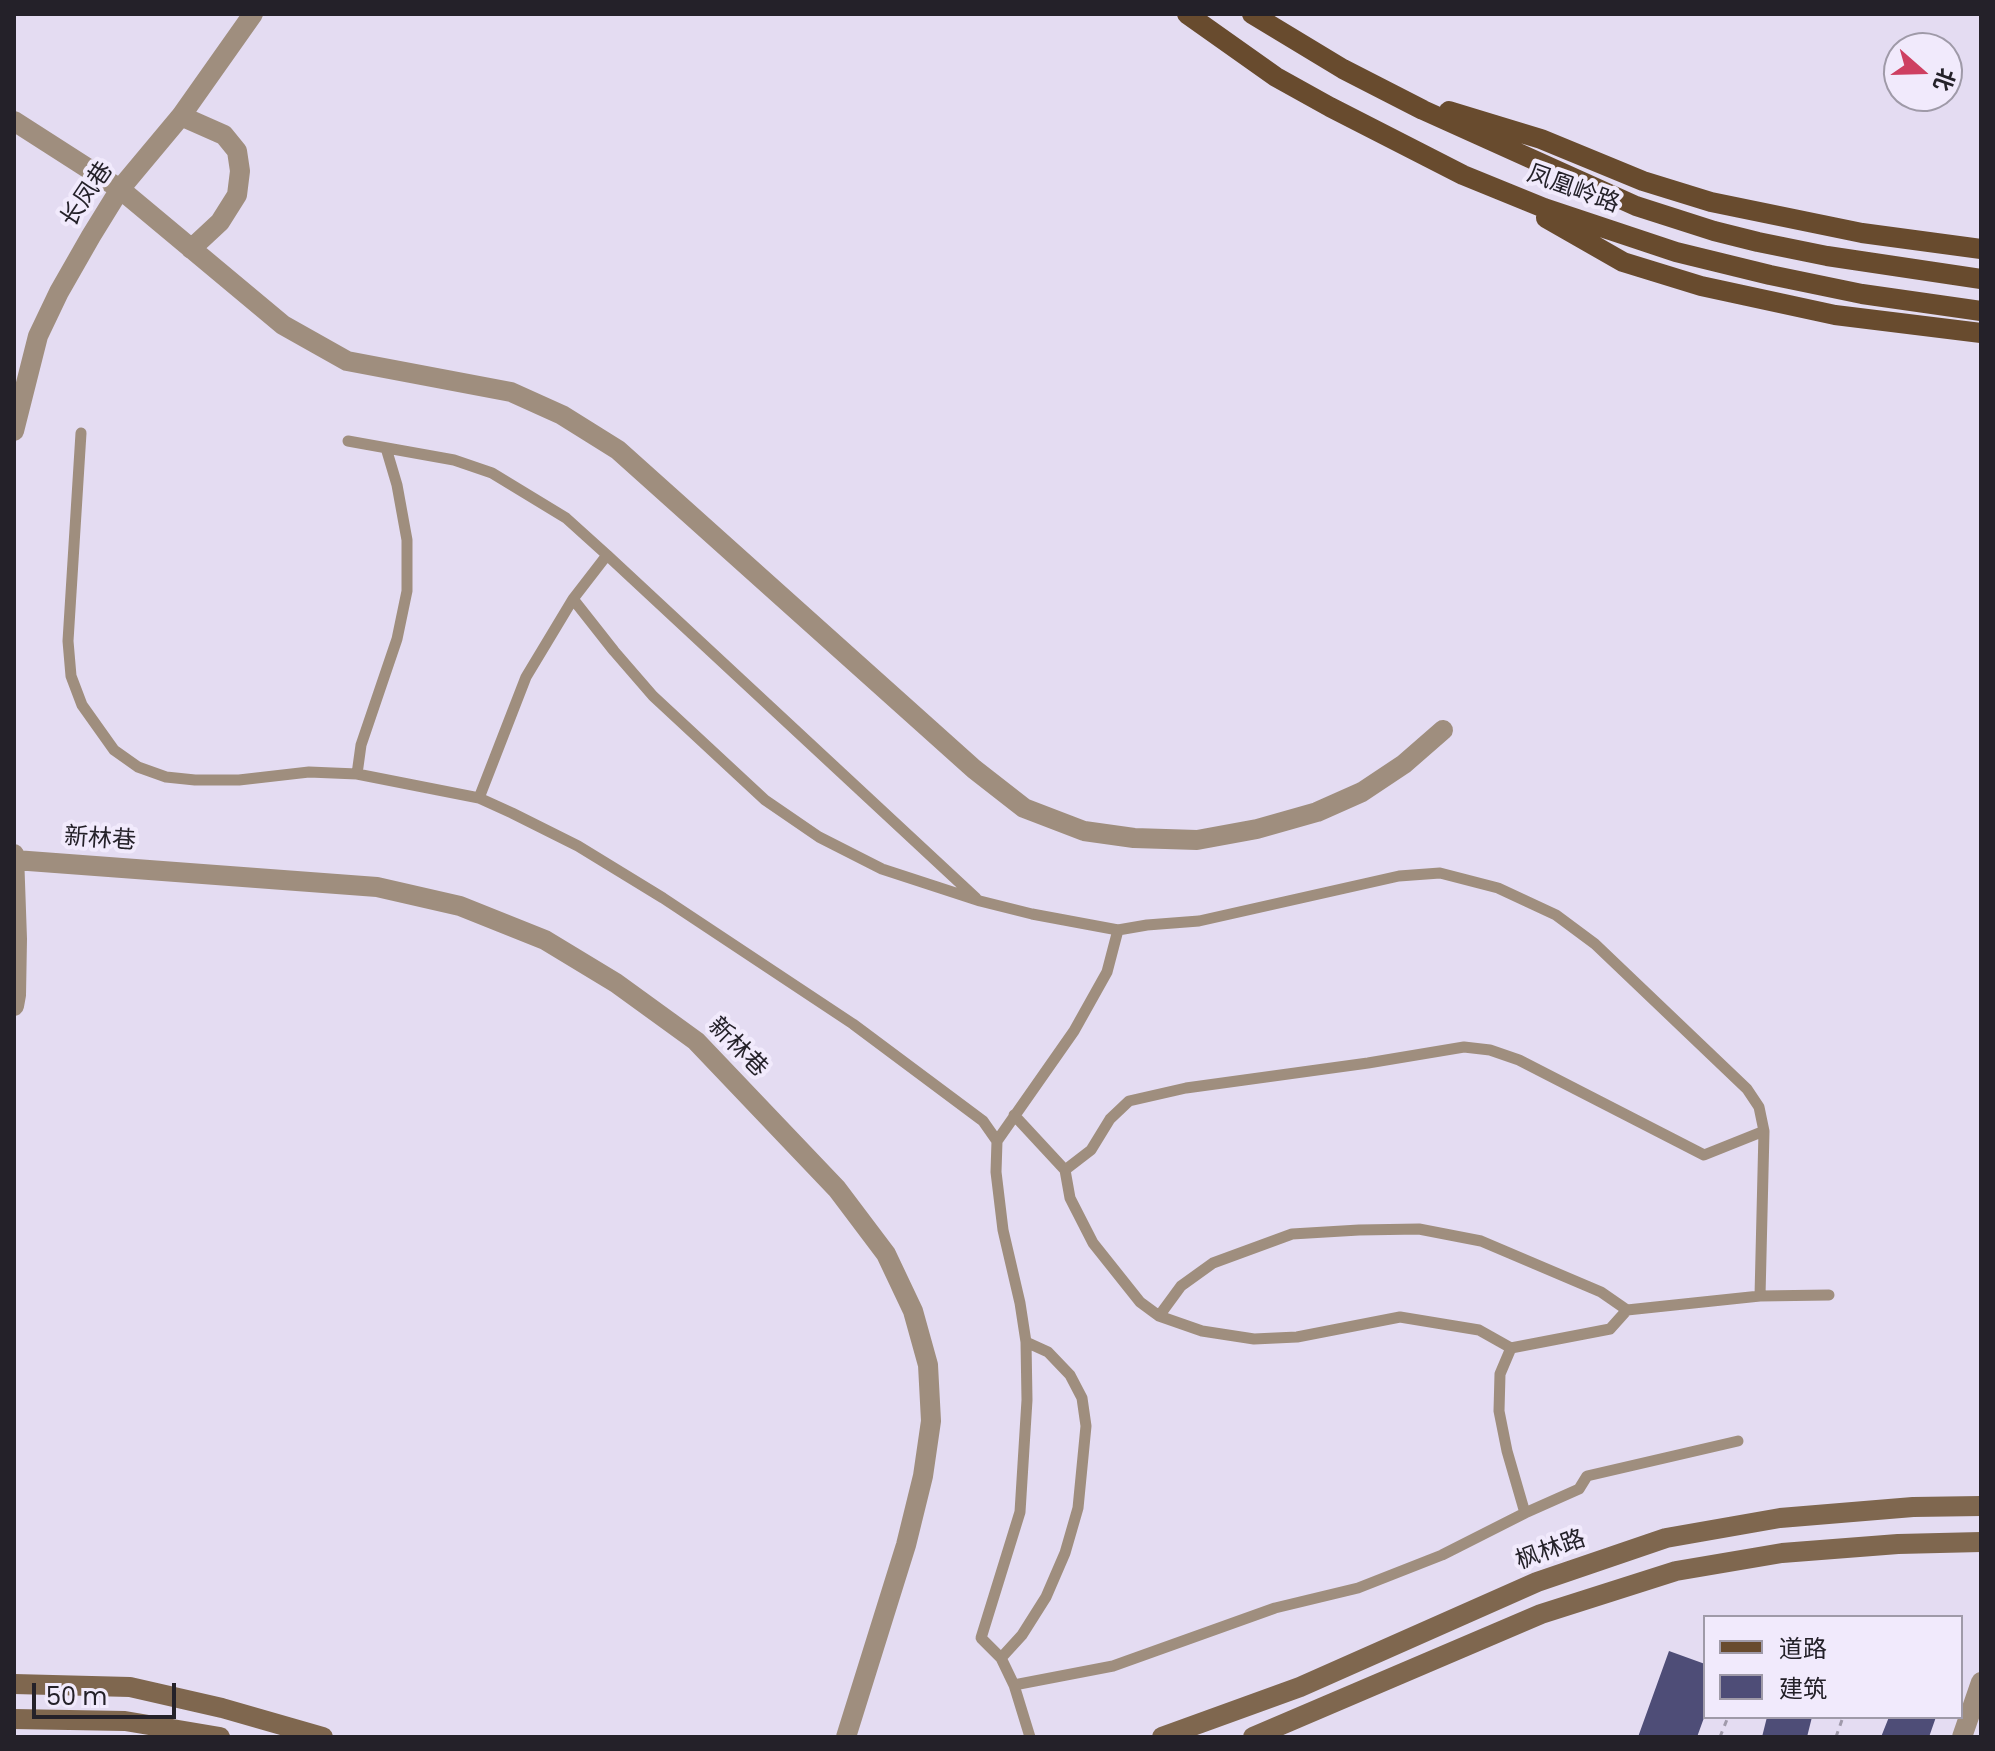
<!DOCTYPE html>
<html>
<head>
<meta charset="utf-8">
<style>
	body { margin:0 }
	#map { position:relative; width:1995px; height:1751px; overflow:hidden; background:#e4dcf2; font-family:Poppins,"Noto Sans SC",sans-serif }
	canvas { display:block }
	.frame { position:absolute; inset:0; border:16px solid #242129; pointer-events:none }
	.legend { position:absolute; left:1703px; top:1615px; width:260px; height:104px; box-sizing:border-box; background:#f1eafc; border:2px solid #9f9aa8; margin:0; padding:10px 14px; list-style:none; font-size:24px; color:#242129 }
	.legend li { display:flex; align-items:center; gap:16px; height:40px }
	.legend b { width:40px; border:2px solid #9f9aa8 }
	.north { position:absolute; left:1883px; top:32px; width:80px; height:80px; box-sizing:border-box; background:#f1eafc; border:2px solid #9f9aa8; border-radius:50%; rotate:110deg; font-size:22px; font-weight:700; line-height:32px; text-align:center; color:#242129 }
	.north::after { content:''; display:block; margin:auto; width:28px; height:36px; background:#ce3f61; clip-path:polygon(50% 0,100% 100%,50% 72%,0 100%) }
	.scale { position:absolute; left:32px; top:1683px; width:144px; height:36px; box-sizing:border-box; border:4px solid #242129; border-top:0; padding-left:10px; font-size:24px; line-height:28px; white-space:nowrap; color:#242129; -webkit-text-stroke:6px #f1eafc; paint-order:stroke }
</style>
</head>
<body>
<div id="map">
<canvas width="1995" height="1751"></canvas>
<div class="frame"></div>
<ul class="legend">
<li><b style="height:10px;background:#684b2e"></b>道路</li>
<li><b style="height:22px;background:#4e4d77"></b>建筑</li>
</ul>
<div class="north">北</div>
<div class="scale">50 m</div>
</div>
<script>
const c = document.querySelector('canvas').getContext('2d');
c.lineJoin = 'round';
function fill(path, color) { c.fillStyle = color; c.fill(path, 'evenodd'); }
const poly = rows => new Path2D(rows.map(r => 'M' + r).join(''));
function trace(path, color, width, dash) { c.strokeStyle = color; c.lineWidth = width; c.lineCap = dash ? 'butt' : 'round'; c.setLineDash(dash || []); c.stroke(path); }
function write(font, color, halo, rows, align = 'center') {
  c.font = font + ' Poppins,"Noto Sans SC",sans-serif'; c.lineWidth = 8; c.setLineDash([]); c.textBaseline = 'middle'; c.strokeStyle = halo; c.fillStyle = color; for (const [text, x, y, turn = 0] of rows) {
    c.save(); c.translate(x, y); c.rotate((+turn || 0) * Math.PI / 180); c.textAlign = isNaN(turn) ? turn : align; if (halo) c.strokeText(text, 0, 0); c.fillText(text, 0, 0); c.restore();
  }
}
const building = poly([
	[1669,1651,1705,1664,1705,1715,1697,1737,1638,1737],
	[1767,1717,1812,1717,1807,1737,1762,1737],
	[1889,1717,1936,1717,1929,1737,1881,1737]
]);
const path = poly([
	[1720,1737,1728,1717],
	[1836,1737,1843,1717]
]);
const lane = poly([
	[81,433,68,641,71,676,82,705,114,750,138,767,166,777,195,780,239,780,309,772,357,774,479,798,512,813,578,846,663,898,853,1024,983,1121,997,1141],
	[348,441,454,460,492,473,566,518,607,555,573,599,614,651,653,696,765,800,819,837,882,869,980,901,1032,914,1118,930,1107,972,1074,1031,997,1141,996,1172,1003,1230,1020,1303,1026,1342,1027,1400,1020,1512,981,1638,1001,1658,1014,1685,1030,1737],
	[607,555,976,898],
	[357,774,361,745,397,639,407,591,407,540,397,485,386,448],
	[479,798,526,677,573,599],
	[1118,930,1147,925,1199,921,1399,876,1440,873,1498,888,1556,915,1595,944,1747,1089,1759,1107,1764,1131,1760,1296],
	[1065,1170,1091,1150,1110,1119,1129,1101,1186,1088,1368,1063,1464,1047,1490,1050,1519,1060,1704,1155,1764,1131],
	[1159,1316,1181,1286,1213,1263,1292,1234,1359,1230,1419,1229,1481,1241,1601,1292,1627,1310,1760,1296,1829,1295],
	[1511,1348,1610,1329,1627,1310],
	[1525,1513,1579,1489,1587,1476,1738,1441],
	[1001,1658,1022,1635,1046,1597,1065,1553,1078,1508,1086,1426,1082,1398,1070,1375,1048,1352,1026,1342],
	[1014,1685,1113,1666,1275,1608,1358,1588,1442,1555,1525,1513,1507,1451,1499,1411,1500,1374,1511,1348,1479,1330,1400,1317,1297,1337,1254,1339,1202,1331,1159,1316,1140,1302,1093,1243,1070,1198,1065,1170,1014,1115]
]);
const street = poly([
	[181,116,224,135,237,151,240,171,237,195,220,222,191,249],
	[14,121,120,189,283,325,347,361,511,392,562,415,618,450,974,769,1024,808,1084,831,1134,838,1197,840,1257,829,1317,812,1362,792,1404,764,1443,730],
	[14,431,38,336,59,292,91,236,120,189,181,116,253,14],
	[14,854,17,939,16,995,14,1006],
	[15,860,377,887,460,906,545,940,616,983,696,1041,837,1189,886,1254,913,1311,928,1365,931,1421,923,1476,906,1545,846,1737],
	[1962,1737,1981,1682]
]);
const secondary = poly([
	[14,1684,130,1687,222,1708,323,1737],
	[14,1719,125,1721,220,1737],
	[1162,1737,1300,1687,1537,1582,1666,1538,1780,1518,1913,1507,1981,1506],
	[1253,1737,1541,1614,1676,1571,1782,1553,1898,1544,1981,1542]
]);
const primary = poly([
	[1187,14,1276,77,1330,107,1463,175,1544,208,1676,252,1770,275,1862,294,1981,311],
	[1252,14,1343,69,1423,110,1636,206,1714,231,1758,242,1827,256,1981,279],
	[1449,111,1541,139,1643,181,1711,202,1862,233,1981,249],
	[1546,218,1623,262,1701,286,1835,315,1981,333]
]);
const streetNames = [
	["凤凰岭路",1573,190,20],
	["长凤巷",88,195,-56],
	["新林巷",100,840,4],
	["新林巷",737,1048,45],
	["枫林路",1551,1551,-20]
];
fill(building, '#4e4d77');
trace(path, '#a09aab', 3, [6, 6]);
trace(lane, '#9f8e7e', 11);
trace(street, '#9f8e7e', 20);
trace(secondary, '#7f674f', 20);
trace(primary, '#684b2e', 20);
write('24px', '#242129', '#f1eafc', streetNames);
</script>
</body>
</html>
